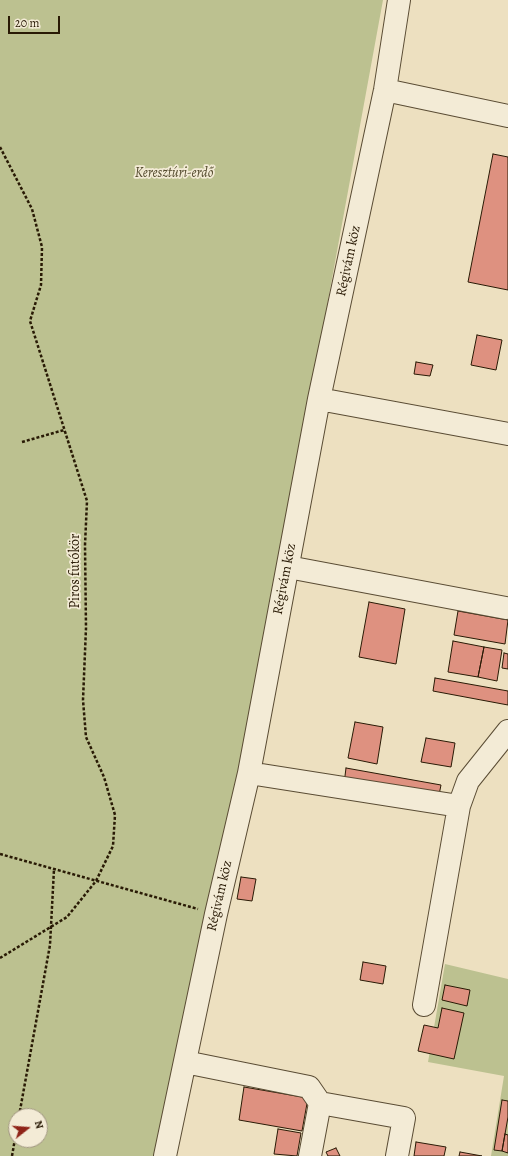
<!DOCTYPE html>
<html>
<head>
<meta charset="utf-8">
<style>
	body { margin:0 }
	#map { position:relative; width:508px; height:1156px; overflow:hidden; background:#ede0c0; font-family:Alegreya,serif }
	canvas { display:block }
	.north { position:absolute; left:8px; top:1108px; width:40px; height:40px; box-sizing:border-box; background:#f3ebd6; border:1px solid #a29782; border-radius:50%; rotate:73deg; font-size:11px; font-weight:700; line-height:16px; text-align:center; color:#291a05 }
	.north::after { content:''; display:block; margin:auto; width:14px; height:18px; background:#8f2418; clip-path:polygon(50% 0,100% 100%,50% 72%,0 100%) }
	.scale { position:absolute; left:8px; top:16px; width:52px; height:18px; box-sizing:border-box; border:2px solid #291a05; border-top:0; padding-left:5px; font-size:12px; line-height:14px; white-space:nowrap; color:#291a05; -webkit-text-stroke:3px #f3ebd6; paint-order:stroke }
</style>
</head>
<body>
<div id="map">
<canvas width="508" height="1156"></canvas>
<div class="north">N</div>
<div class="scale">20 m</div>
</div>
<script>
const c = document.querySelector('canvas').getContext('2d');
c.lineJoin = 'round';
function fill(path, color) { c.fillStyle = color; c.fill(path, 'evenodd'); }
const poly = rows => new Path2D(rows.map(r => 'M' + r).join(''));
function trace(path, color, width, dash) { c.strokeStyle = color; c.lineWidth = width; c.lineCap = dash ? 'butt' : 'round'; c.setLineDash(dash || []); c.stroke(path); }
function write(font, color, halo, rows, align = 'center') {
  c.font = font + ' Alegreya,serif'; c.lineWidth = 3.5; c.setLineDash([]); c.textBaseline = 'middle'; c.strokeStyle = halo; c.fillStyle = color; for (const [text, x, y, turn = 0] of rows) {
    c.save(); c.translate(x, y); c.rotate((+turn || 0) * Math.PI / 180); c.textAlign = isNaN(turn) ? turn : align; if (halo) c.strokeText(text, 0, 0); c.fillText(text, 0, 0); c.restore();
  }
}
const green = poly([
	[0,0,383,0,277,579,238,774,158,1156,0,1156],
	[16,1116,40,1116,40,1140,16,1140],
	[445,964,508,979,508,1156,491,1156,504,1076,428,1062]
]);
const building = poly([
	[493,154,508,157,508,290,468,282,493,154],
	[477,335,502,340,496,370,471,365,477,335],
	[416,362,433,365,430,376,414,374,416,362],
	[369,602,405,609,396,664,359,657,369,602],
	[458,611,508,620,505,644,454,635,458,611],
	[453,641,484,647,478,677,448,672,453,641],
	[484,647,502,650,497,681,478,677,484,647],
	[504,653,508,654,508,669,502,668,504,653],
	[435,678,508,691,508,705,433,691,435,678],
	[355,722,383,727,377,764,348,758,355,722],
	[426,738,455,743,451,767,421,762,426,738],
	[346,768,441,785,438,800,344,784,346,768],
	[241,877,256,879,252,901,237,899,241,877],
	[363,962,386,966,383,984,360,980,363,962],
	[445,985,470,990,467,1006,442,1000,445,985],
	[442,1008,464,1013,454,1059,418,1051,424,1025,438,1028,442,1008],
	[244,1087,308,1098,302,1131,239,1120,244,1087],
	[502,1100,508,1101,508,1117,502,1151,494,1150,502,1100],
	[278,1129,301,1133,297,1156,274,1154,278,1129],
	[505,1134,508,1135,508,1153,502,1151,505,1134],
	[416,1142,446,1147,444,1156,414,1156,416,1142],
	[336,1148,340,1156,328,1156,326,1152,336,1148],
	[460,1152,482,1156,459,1156,460,1152]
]);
const path = poly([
	[0,147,32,209,42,247,41,285,30,321,87,501,85,545,86,628,83,700,86,737,104,777,115,815,113,846,96,881,67,917,0,958],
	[22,442,64,430],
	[0,854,198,909],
	[19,1116,50,945,54,869],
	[12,1156,16,1133]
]);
const minor = poly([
	[385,90,508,116],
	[319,399,508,434],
	[288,567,506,608],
	[249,773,459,806],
	[424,1005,459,806,468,781,508,731],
	[185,1062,309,1087,320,1103],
	[165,1156,216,914,249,773,319,399,385,90,399,0],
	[310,1156,320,1103,404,1118,397,1156]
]);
const parkNames = [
	["Keresztúri-erdő",174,174]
];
const streetNames = [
	["Régivám köz",349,261,-78],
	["Piros futókör",76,571,-90],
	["Régivám köz",285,579,-79],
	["Régivám köz",220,896,-77]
];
fill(green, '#bcc190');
fill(building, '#de9180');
trace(building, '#291a05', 1);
trace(minor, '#5a4c34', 24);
trace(path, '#291a05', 2.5, [3, 2]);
trace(minor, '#f3ebd6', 22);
write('italic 14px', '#554c2f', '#f3ebd6', parkNames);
write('14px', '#291a05', '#f3ebd6', streetNames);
</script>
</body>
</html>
